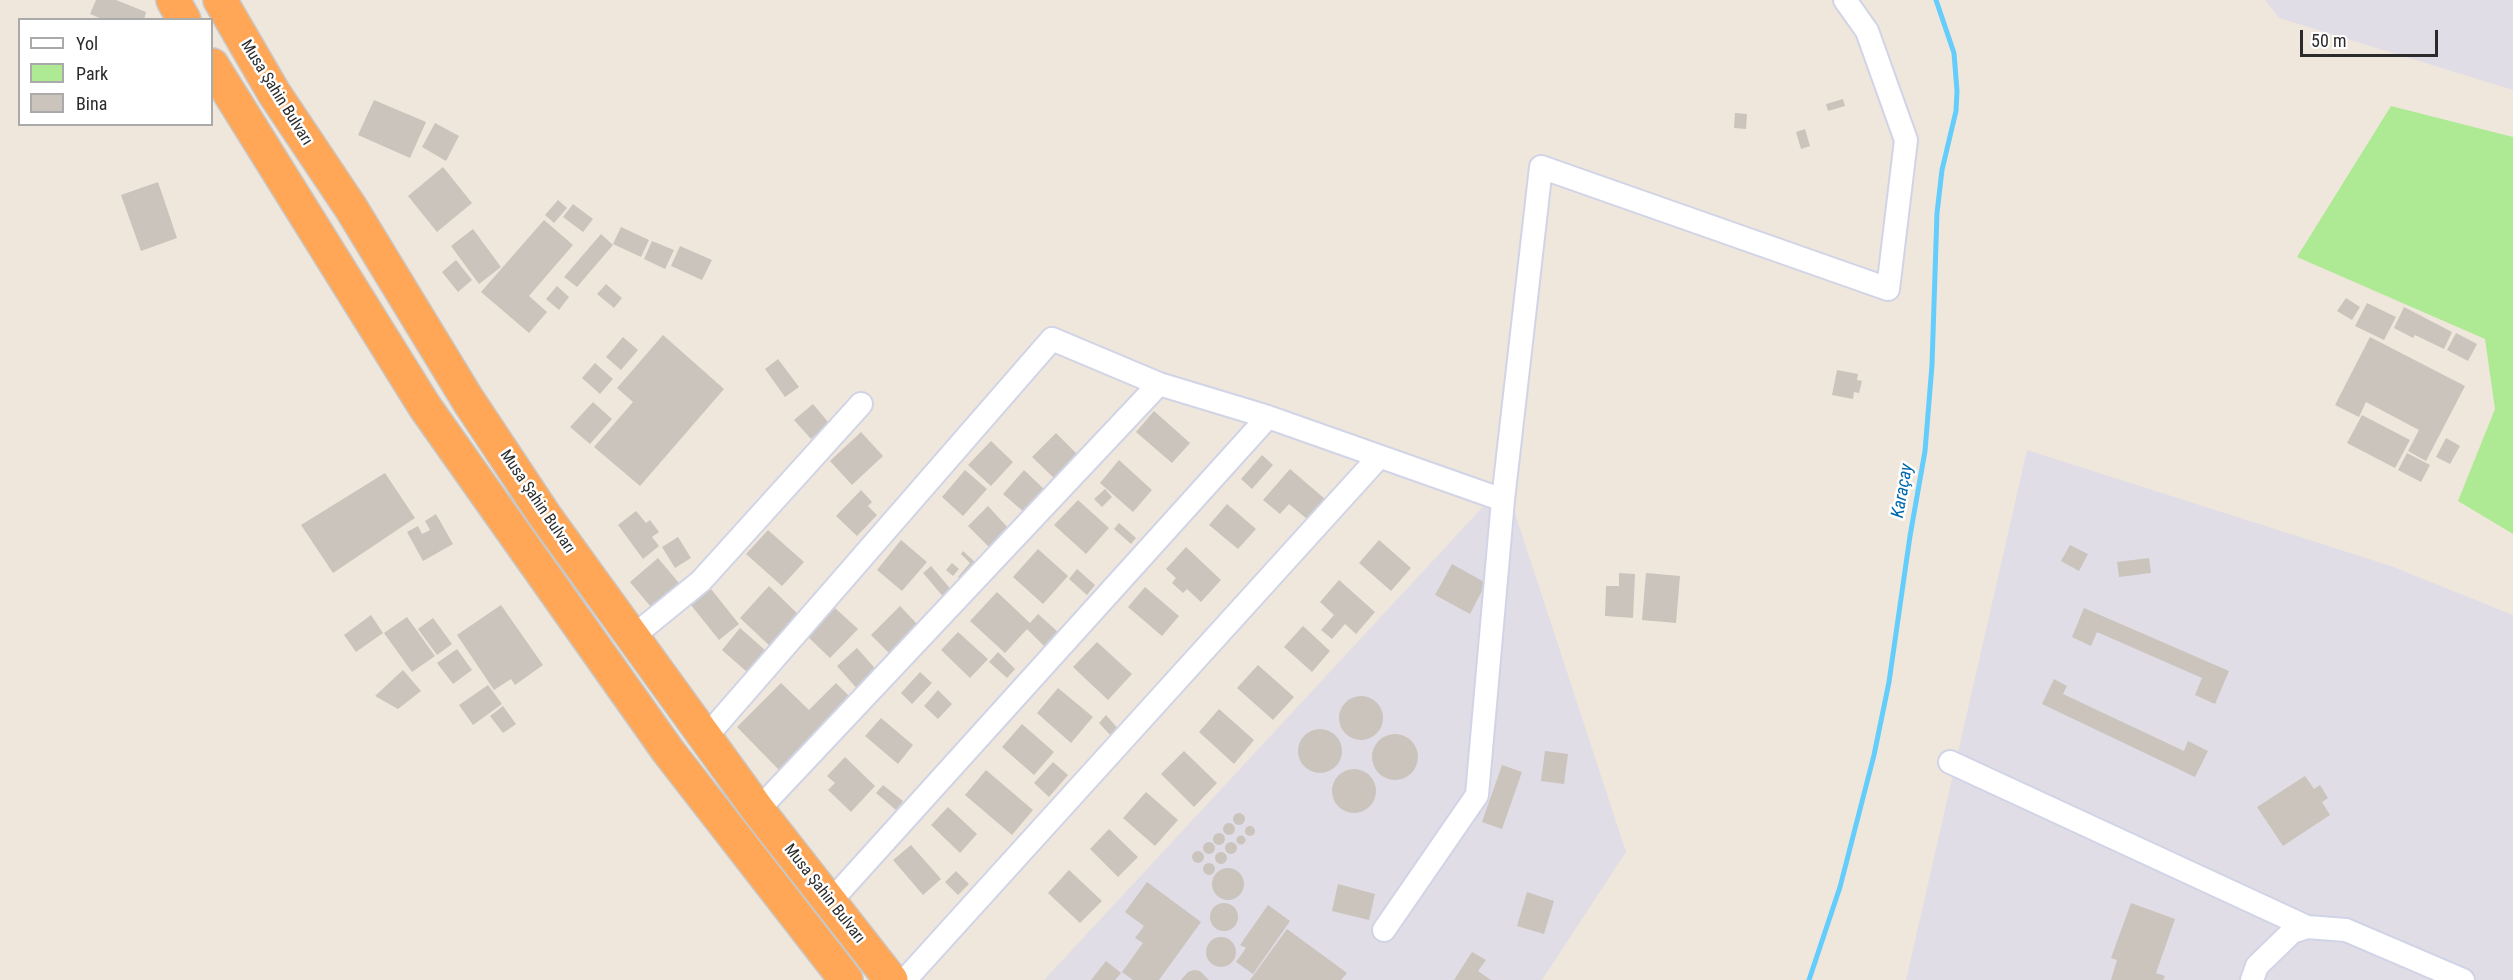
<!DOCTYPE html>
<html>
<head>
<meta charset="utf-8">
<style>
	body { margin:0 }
	#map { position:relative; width:2513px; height:980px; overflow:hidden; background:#efe7dc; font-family:"Roboto Condensed",sans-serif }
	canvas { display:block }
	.legend { position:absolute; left:18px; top:18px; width:195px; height:108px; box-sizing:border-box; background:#fff; border:2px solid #aaa; margin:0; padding:8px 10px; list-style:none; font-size:18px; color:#2b2b2b }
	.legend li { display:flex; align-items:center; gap:12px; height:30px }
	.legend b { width:30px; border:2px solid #aaa }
	.scale { position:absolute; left:2300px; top:30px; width:138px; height:27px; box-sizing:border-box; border:3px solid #2b2b2b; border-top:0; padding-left:8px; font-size:18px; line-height:21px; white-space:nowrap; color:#2b2b2b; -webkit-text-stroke:4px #fff; paint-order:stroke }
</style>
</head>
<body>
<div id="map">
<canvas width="2513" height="980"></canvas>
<ul class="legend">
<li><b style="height:8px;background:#fff"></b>Yol</li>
<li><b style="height:16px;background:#adea93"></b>Park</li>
<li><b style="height:16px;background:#cac4bc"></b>Bina</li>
</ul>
<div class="scale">50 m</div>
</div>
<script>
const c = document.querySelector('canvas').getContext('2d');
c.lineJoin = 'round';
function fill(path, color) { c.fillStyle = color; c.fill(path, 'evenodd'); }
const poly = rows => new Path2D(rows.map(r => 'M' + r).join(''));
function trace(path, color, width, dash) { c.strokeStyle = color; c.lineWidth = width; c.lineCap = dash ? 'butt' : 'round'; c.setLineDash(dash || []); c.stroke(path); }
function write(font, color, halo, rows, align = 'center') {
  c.font = font + ' "Roboto Condensed",sans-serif'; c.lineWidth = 5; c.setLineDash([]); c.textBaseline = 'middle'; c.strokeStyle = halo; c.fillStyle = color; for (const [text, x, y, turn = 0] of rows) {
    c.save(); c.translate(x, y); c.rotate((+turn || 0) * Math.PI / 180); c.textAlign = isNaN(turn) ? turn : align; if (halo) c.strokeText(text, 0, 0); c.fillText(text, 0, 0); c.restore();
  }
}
const industrial = poly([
	[2265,0,2513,0,2513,90,2279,18],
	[2027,450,2391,566,2513,615,2513,980,1906,980],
	[1505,483,1626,852,1542,980,1044,980]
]);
const green = poly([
	[2391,106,2513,137,2513,534,2458,501,2495,409,2485,339,2297,257]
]);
const stream = poly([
	[1809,980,1840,887,1874,755,1889,682,1910,536,1925,451,1932,365,1937,213,1942,170,1956,111,1957,91,1954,53,1936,0]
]);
const building = poly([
	[96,0,116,0,146,12,144,20,104,20,90,14],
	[1843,99,1845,106,1828,111,1826,104],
	[374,100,426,122,410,158,358,135],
	[1735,113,1747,114,1746,129,1734,128],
	[435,123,459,136,446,161,422,147],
	[1805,129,1810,146,1801,149,1796,132],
	[443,167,472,203,437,232,408,196],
	[158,182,177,238,141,251,121,195],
	[558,200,567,208,554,223,545,215],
	[573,204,593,219,583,232,563,217],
	[544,220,573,245,529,296,547,312,529,333,481,292],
	[621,227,649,240,641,257,613,244],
	[473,229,501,267,479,284,451,246],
	[601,234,613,245,577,287,564,277],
	[652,241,674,250,665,269,644,259],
	[680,246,712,260,702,280,671,266],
	[456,260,472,280,458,292,442,272],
	[606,284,622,298,614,308,597,294],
	[557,286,569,297,559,310,546,299],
	[2346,298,2360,307,2352,320,2337,311],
	[2367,303,2396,317,2384,340,2355,326],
	[2404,307,2452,332,2444,349,2415,335,2413,338,2394,328],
	[2456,333,2477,344,2468,361,2447,350],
	[663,335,724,389,640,486,594,447,633,402,617,388],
	[623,337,638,350,621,370,606,357],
	[2370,337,2465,386,2426,461,2408,451,2419,430,2366,402,2359,417,2335,405],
	[778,359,799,387,785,397,765,369],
	[595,363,613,379,600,394,582,378],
	[1837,370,1858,374,1857,380,1862,381,1859,393,1854,392,1853,399,1832,395],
	[593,402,612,419,590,444,570,427],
	[813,404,829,423,811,439,794,420],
	[1154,411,1190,443,1172,463,1136,432],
	[2362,415,2410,440,2395,468,2347,443],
	[861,432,883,456,852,485,830,461],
	[1056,433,1079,456,1055,479,1032,457],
	[2446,438,2460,446,2450,464,2436,457],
	[991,441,1013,462,991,486,968,465],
	[2407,453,2430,465,2421,482,2398,470],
	[1262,455,1273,465,1252,489,1241,479],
	[1119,460,1152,490,1133,512,1100,483],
	[1290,469,1325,499,1307,519,1289,504,1280,514,1263,500],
	[965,470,987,489,963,516,942,497],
	[1024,470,1045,490,1025,513,1003,494],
	[385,473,415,518,333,573,301,525],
	[1105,489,1112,497,1102,507,1094,499],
	[861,490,872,502,868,506,877,515,857,536,836,516],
	[1078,500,1109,528,1086,554,1054,525],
	[1227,504,1256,529,1238,549,1209,525],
	[988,506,1011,531,992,550,968,526],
	[636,511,646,523,650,520,659,532,652,537,659,546,643,559,618,525],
	[436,514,453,544,423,561,407,532,418,526,422,534,430,530,425,521],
	[1119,523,1136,538,1131,544,1114,529],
	[768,530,804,562,782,586,746,554],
	[678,537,691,558,675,568,662,547],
	[901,540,927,562,902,591,877,570],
	[1379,540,1411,568,1391,591,1359,563],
	[2070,545,2088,554,2079,571,2061,561],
	[1186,547,1221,580,1201,602,1187,589,1183,593,1172,583,1176,578,1166,569],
	[1038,549,1068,576,1043,604,1013,577],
	[963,551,976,563,960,579,958,577,970,563,961,554],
	[658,558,684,589,656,613,630,582],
	[2149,558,2151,573,2119,577,2117,562],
	[952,563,959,569,953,576,946,570],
	[1452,564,1486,583,1470,614,1435,595],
	[931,566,954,593,946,600,923,573],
	[1077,569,1095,585,1087,595,1069,579],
	[1619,573,1635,574,1633,618,1605,616,1606,586,1619,586],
	[1646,573,1680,576,1676,623,1642,620],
	[1339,580,1375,612,1356,634,1345,624,1332,639,1321,630,1334,615,1320,602],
	[769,586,800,616,771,647,740,618],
	[1145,587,1179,616,1162,636,1128,607],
	[711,589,739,624,719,640,691,605],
	[997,592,1030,623,1038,614,1058,632,1044,646,1027,629,1005,653,970,621],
	[501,605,543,665,515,685,511,679,494,690,457,635],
	[900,606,919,626,890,654,871,635],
	[835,608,858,629,830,658,807,636],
	[2084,608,2229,671,2215,704,2195,695,2202,678,2097,632,2091,646,2072,637],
	[371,615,383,633,356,652,344,635],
	[407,617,435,656,412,672,384,633],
	[433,618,452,644,437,655,418,629],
	[1303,626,1330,651,1312,672,1284,647],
	[740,628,765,650,747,672,722,650],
	[958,632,988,659,970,678,941,650],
	[1097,642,1132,674,1108,700,1073,667],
	[857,648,880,674,860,692,837,666],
	[457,649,472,670,453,684,437,663],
	[998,652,1015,669,1007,678,989,662],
	[1258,665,1294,697,1273,720,1237,688],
	[403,670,421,691,398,709,375,696],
	[920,672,932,683,912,704,901,693],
	[2054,679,2067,686,2063,694,2184,751,2188,741,2208,751,2195,777,2042,704],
	[781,683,809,710,836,683,853,700,781,772,737,727],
	[488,685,502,704,473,725,459,705],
	[1058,688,1093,717,1071,743,1037,713],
	[938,690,952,704,938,719,924,706],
	'1339 718a22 22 0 1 1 44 0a22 22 0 1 1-44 0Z',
	[503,706,516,724,503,733,490,716],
	[1219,709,1254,740,1234,764,1199,732],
	[1106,715,1120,731,1113,738,1099,723],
	[881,718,913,745,898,764,865,736],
	[1022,724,1054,752,1034,775,1002,747],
	'1298 751a22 22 0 1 1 44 0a22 22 0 1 1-44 0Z',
	'1372 757a23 23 0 1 1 46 0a23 23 0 1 1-46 0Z',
	[1184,751,1217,783,1194,807,1161,774],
	[1545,751,1568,754,1564,784,1541,781],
	[845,757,875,786,851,812,828,790,835,783,827,776],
	[1053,762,1068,775,1049,797,1034,783],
	[1502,765,1522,772,1502,829,1482,822],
	'1332 791a22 22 0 1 1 44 0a22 22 0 1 1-44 0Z',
	[986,770,1033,810,1012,835,965,795],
	[2305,776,2314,789,2320,785,2328,798,2322,802,2330,815,2283,846,2257,807],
	[883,785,903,801,896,810,876,793],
	[1146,792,1178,820,1155,846,1123,818],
	[948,807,977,834,960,853,931,825],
	'1233 819a6 6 0 1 1 12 0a6 6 0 1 1-12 0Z',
	'1223 829a6 6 0 1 1 12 0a6 6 0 1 1-12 0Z',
	'1245 831a5 5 0 1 1 10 0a5 5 0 1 1-10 0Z',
	[1109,829,1138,857,1118,877,1090,849],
	'1213 839a6 6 0 1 1 12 0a6 6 0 1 1-12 0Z',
	'1236.5 840a4.5 4.5 0 1 1 9 0a4.5 4.5 0 1 1-9 0Z',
	'1225 848a6 6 0 1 1 12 0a6 6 0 1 1-12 0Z',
	'1203 848a6 6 0 1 1 12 0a6 6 0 1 1-12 0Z',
	[911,845,941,879,923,895,893,860],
	'1192 857a6 6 0 1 1 12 0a6 6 0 1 1-12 0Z',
	'1215 858a6 6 0 1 1 12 0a6 6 0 1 1-12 0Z',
	'1203 869a6 6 0 1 1 12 0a6 6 0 1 1-12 0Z',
	'1212 884a16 16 0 1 1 32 0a16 16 0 1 1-32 0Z',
	[1069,870,1102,901,1080,923,1048,893],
	[956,871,969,884,958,895,945,882],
	[1147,882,1201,922,1159,980,1133,980,1122,972,1143,943,1135,938,1144,926,1125,912],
	[1338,884,1375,894,1369,920,1332,911],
	[1527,892,1554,901,1544,934,1517,926],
	'1210 917a14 14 0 1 1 28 0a14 14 0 1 1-28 0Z',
	[2131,903,2175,919,2156,973,2165,976,2163,980,2111,980,2117,960,2111,958],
	[1268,905,1290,921,1253,974,1236,962,1246,948,1240,945],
	[1287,929,1347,973,1341,980,1250,980],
	'1206 952a15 15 0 1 1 30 0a15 15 0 1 1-30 0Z',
	[1472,952,1486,960,1478,971,1491,980,1454,980],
	[1106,961,1121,973,1115,980,1091,980],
	[1194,970,1200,971,1209,980,1181,980,1188,972]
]);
const minor = poly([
	[631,638,701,581,861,404],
	[705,738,1052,339,1159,384,1268,417,1503,500],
	[1950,762,2307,927],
	[758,810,1159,384],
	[830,902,1268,417],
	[1384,930,1477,795,1503,500,1541,167,1888,289,1906,140,1867,31,1845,0],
	[905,980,1379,457],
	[2252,980,2257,966,2292,932,2307,927,2346,930,2463,980]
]);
const highway = poly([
	[173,0,184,20],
	[220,0,274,93,351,208,468,400,545,516,758,810,891,980],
	[212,65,425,407,668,751,846,980]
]);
const streetNames = [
	["Musa Şahin Bulvarı",276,93,58],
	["Musa Şahin Bulvarı",537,502,56],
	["Musa Şahin Bulvarı",824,894,52]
];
const waterNames = [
	["Karaçay",1903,491,-80]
];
fill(industrial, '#e0dde6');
fill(green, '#adea93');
trace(stream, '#65cdfb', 5);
fill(building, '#cac4bc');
trace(minor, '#d1d4e6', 26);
trace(highway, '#c8c8c8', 36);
trace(minor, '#fff', 22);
trace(highway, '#ffa757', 33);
write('16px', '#2b2b2b', '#fff', streetNames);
write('italic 18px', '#0069ab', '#fff', waterNames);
</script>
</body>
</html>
